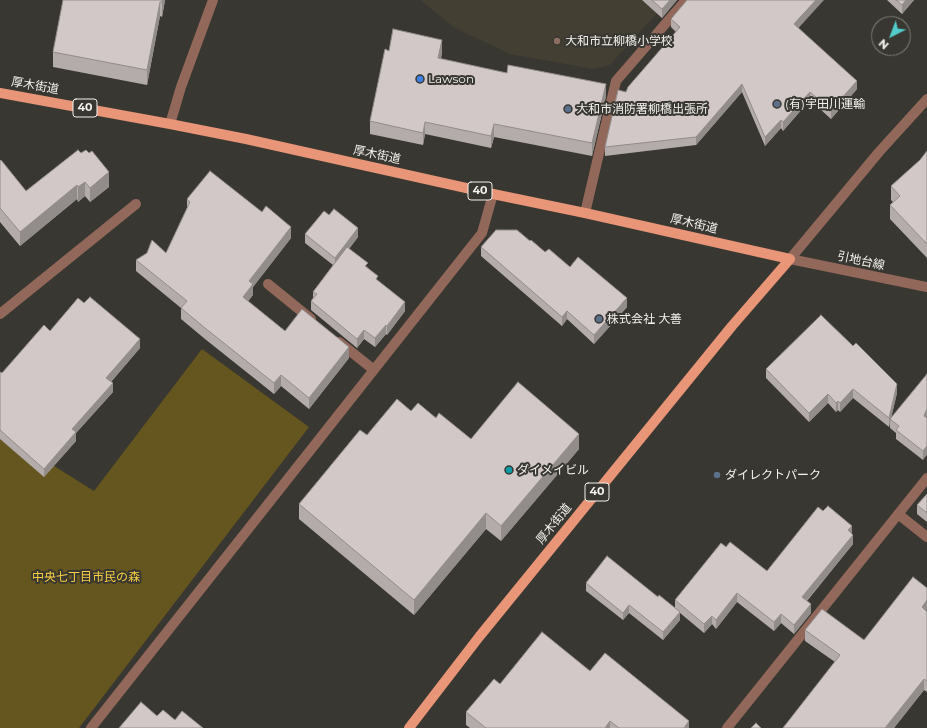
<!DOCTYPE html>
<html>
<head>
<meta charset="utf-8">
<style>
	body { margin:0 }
	#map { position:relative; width:927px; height:728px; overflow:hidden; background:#393731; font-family:Montserrat,sans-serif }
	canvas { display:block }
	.north { position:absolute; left:871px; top:16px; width:40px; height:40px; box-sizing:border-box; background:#393731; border:1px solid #83827d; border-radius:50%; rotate:222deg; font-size:11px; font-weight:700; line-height:16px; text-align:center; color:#f3f2ee }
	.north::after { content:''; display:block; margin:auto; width:14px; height:18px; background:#53cdcb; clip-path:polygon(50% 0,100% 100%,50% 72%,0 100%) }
</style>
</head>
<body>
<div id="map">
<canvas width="927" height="728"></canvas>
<div class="north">N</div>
</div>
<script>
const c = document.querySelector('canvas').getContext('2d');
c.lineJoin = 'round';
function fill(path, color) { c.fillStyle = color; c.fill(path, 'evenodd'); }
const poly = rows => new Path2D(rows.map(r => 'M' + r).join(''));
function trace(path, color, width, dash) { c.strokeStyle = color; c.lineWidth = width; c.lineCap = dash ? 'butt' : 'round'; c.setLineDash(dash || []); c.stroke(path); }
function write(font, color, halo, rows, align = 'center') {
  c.font = font + ' Montserrat,"Noto Sans JP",sans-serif'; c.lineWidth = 4; c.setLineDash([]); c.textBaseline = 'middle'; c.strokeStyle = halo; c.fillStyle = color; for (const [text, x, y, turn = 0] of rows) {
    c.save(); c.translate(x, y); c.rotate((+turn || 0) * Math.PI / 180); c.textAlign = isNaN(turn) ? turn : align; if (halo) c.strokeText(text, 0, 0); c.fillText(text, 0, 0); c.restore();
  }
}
const built = poly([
	[420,0,669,0,610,65,593,69,510,54,455,28]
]);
const green = poly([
	[202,349,309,427,79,728,0,728,0,432,94,491]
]);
const minor = poly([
	[170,124,181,87,213,0],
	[585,213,616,81,686,0],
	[268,284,311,319],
	[339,342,374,370],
	[898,514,927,537],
	[91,728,482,233,493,194],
	[727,728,927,478]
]);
const tertiary = poly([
	[927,99,879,152,790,259,927,287],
	[0,314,136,204]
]);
const primary = poly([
	[0,93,170,124,246,139,493,194,585,213,790,259,732,326,479,637,409,728]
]);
const wall = poly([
	[165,0,162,17,160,16,147,85,53,67,53,52],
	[642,0,677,0,662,18],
	[887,0,914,0,902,14],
	[671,19,798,28,857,89,831,119,810,100,783,131,781,128,765,146,742,92,696,145,605,156,605,147,626,92,676,32,671,27],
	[389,51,442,52,441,59,606,96,592,156,494,137,491,148,425,134,423,145,370,134,370,121],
	[78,150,109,187,90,202,85,196,78,202,77,199,20,246,0,222,0,161,26,191],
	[927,151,927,258,890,219,890,205,893,202,891,200,891,186,920,160],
	[187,199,291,238,253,287,253,295,248,301,285,331,349,358,309,409,281,386,274,394,205,339,181,319,181,308,136,271,136,260,166,253,187,208],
	[329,215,358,237,349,249,368,268,378,281,405,311,387,335,386,334,375,347,364,339,357,348,311,310,311,301,313,298,313,292,333,265,305,243,305,234],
	[481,247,545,252,570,267,627,307,594,344,567,319,562,326,481,256],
	[50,331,140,348,111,382,113,392,76,433,76,441,44,477,0,439,0,372,2,373],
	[766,369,897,393,891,418,927,418,923,460,896,439,896,433,890,428,890,421,889,427,853,398,840,412,838,410,836,412,828,403,809,422,766,378],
	[411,411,436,418,471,439,579,449,501,541,486,529,414,615,299,519,299,504,367,435],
	[927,494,927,522,917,514,917,505],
	[823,511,852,534,853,544,807,601,811,613,794,634,781,623,774,631,737,602,716,629,712,624,704,633,680,613,680,620,663,640,629,613,623,620,586,591,586,583,658,597,675,608,675,600,726,547,767,571],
	[927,588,927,692,924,690,894,728,783,728,835,662,805,641,805,630,864,640],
	[590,671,689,728,470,728,466,725,466,712]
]);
const shadedWall = poly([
	[162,0,165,0,162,17],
	[670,0,677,0,662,18,662,9],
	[816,0,824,0,794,33,794,24],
	[906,0,914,0,902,14,902,5],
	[160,2,160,16,147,85,147,70],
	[442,40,442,52,438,70,438,58],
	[857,81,857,89,831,119,831,110],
	[606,84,606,96,592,156,592,143],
	[742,84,742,92,696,145,696,137],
	[810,92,810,100,783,131,783,122],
	[781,120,781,128,765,146,765,137],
	[425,122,425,134,423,145,423,133],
	[494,124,494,137,491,148,491,136],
	[109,172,109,187,90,202,90,188],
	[85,182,85,196,78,202,78,187],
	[77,185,77,199,20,246,20,232],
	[291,227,291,238,253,287,253,295,243,308,243,297,249,281],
	[358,228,358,237,335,267,335,258],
	[627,298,627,307,594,344,594,335],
	[405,302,405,311,387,335,387,326],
	[567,311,567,319,562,326,562,317],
	[386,325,386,334,375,347,375,338],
	[364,330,364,339,357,348,357,339],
	[140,339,140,348,106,387,106,378],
	[349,347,349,358,309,409,309,398],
	[281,375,281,386,274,394,274,383],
	[113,383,113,392,76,433,76,441,44,477,44,469,72,429],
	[897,384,897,393,889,427,889,418],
	[853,389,853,398,840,412,840,403],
	[828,394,828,403,809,422,809,413],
	[838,401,838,410,836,412,836,403],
	[927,409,927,418,924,425,924,416],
	[579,434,579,449,501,541,501,526],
	[927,446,927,455,923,460,923,451],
	[486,513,486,529,414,615,414,600],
	[852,526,852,535,848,530],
	[853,535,853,544,802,606,802,597],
	[737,593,737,602,716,629,716,620],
	[927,600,927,612,922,607],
	[811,604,811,613,794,634,794,625],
	[629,605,629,613,623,620,623,613],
	[680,612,680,620,663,640,663,632],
	[781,614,781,623,774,631,774,622],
	[712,616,712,624,704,633,704,624],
	[924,679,924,690,894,728,885,728],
	[610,721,610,728,605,728],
	[689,721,689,728,684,728]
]);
const building = poly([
	[63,0,162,0,162,2,160,2,147,70,53,52,63,0],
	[652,0,670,0,662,9,652,0],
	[687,0,816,0,794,24,857,81,831,110,810,92,783,122,781,120,765,137,742,84,696,137,605,147,618,90,626,92,628,87,680,27,671,19,687,0],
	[896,0,906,0,902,5,896,0],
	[393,29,442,40,438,58,507,73,508,65,606,84,592,143,494,124,491,136,425,122,423,133,370,121,385,49,389,51,393,29],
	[78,150,81,153,86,150,89,153,92,151,109,172,90,188,85,182,78,187,77,185,20,232,0,208,0,161,1,160,26,191,78,150],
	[927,151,927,244,890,205,900,196,891,186,920,160,927,151],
	[210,171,262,212,266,206,291,227,249,281,253,284,243,297,285,331,302,309,349,347,309,398,281,375,274,383,205,328,181,308,187,301,136,260,147,253,152,240,166,253,190,202,187,199,210,171],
	[334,209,358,228,335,258,305,234,324,211,329,215,334,209],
	[496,230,517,230,530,241,531,240,545,252,549,249,570,267,578,257,627,298,594,335,567,311,562,317,481,247,496,230],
	[347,247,368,263,365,266,378,276,376,279,405,302,387,326,386,325,375,338,364,330,357,339,311,301,317,294,313,292,347,247],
	[90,297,140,339,106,378,113,383,72,429,76,432,44,469,0,430,0,372,2,373,44,325,50,331,78,298,84,303,90,297],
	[821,315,853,346,856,343,897,384,889,418,853,389,840,403,838,401,836,403,828,394,809,413,766,369,821,315],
	[927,374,927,409,924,416,927,418,927,446,923,451,896,430,899,426,890,419,927,374],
	[518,382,579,434,501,526,486,513,414,600,299,504,360,430,367,435,397,399,411,411,418,403,436,418,439,413,471,439,518,382],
	[927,494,927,513,917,505,927,494],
	[828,506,852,526,848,530,853,535,802,597,811,604,794,625,781,614,774,622,737,593,716,620,712,616,704,624,675,600,721,543,726,547,730,542,767,571,818,507,823,511,828,506],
	[607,556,658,597,659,595,680,612,663,632,629,605,623,613,586,583,607,556],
	[913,577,927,588,927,600,922,607,927,612,927,681,924,679,885,728,783,728,840,655,805,630,822,609,864,640,913,577],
	[542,632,590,671,605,653,689,721,684,728,619,728,610,721,605,728,486,728,466,712,494,679,500,684,542,632],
	[141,702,157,716,163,710,175,720,182,711,203,728,119,728,141,702],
	[756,723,761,728,751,728,756,723]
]);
const markers = [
	[557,41,4,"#8d6e63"],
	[420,79,4,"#3f7fe0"],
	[777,104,4,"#5c6f8a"],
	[568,109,4,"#5c6f8a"],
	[599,319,4,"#5c6f8a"],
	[509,470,4,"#0f9aa8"],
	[717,475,4,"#5c6f8a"]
];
const shields = [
	[85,108,24],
	[480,191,24],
	[597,492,24]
];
const shieldNames = [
	["40",85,108],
	["40",480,191],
	["40",597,492]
];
const poiNames = [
	["大和市立柳橋小学校",565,41],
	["Lawson",428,79],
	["(有)宇田川運輸",785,104],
	["大和市消防署柳橋出張所",576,109],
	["株式会社 大善",607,319],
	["ダイメイビル",517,470],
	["ダイレクトパーク",725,475]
];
const streetNames = [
	["厚木街道",35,86,10],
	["厚木街道",377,155,12],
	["厚木街道",694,224,13],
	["引地台線",861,261,12],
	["厚木街道",554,524,-51]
];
const parkNames = [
	["中央七丁目市民の森",86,577]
];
fill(built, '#433f33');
fill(green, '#65551e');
trace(minor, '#91685a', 10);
trace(tertiary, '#91685a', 10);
trace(primary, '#e89578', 10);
fill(wall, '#b4acab');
fill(shadedWall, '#928c8b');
fill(building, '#d1c8c7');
trace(building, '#928c8b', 1);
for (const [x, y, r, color] of markers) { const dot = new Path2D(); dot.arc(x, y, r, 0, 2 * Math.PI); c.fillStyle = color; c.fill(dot); trace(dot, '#393731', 1.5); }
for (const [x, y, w] of shields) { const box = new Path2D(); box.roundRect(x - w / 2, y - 9, w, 18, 3); c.fillStyle = '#393731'; c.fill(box); trace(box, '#f3f2ee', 1); }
write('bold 11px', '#f3f2ee', null, shieldNames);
write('12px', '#f3f2ee', '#393731', poiNames, 'left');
write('12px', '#f3f2ee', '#393731', streetNames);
write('12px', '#f8cf41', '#393731', parkNames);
</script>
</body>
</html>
